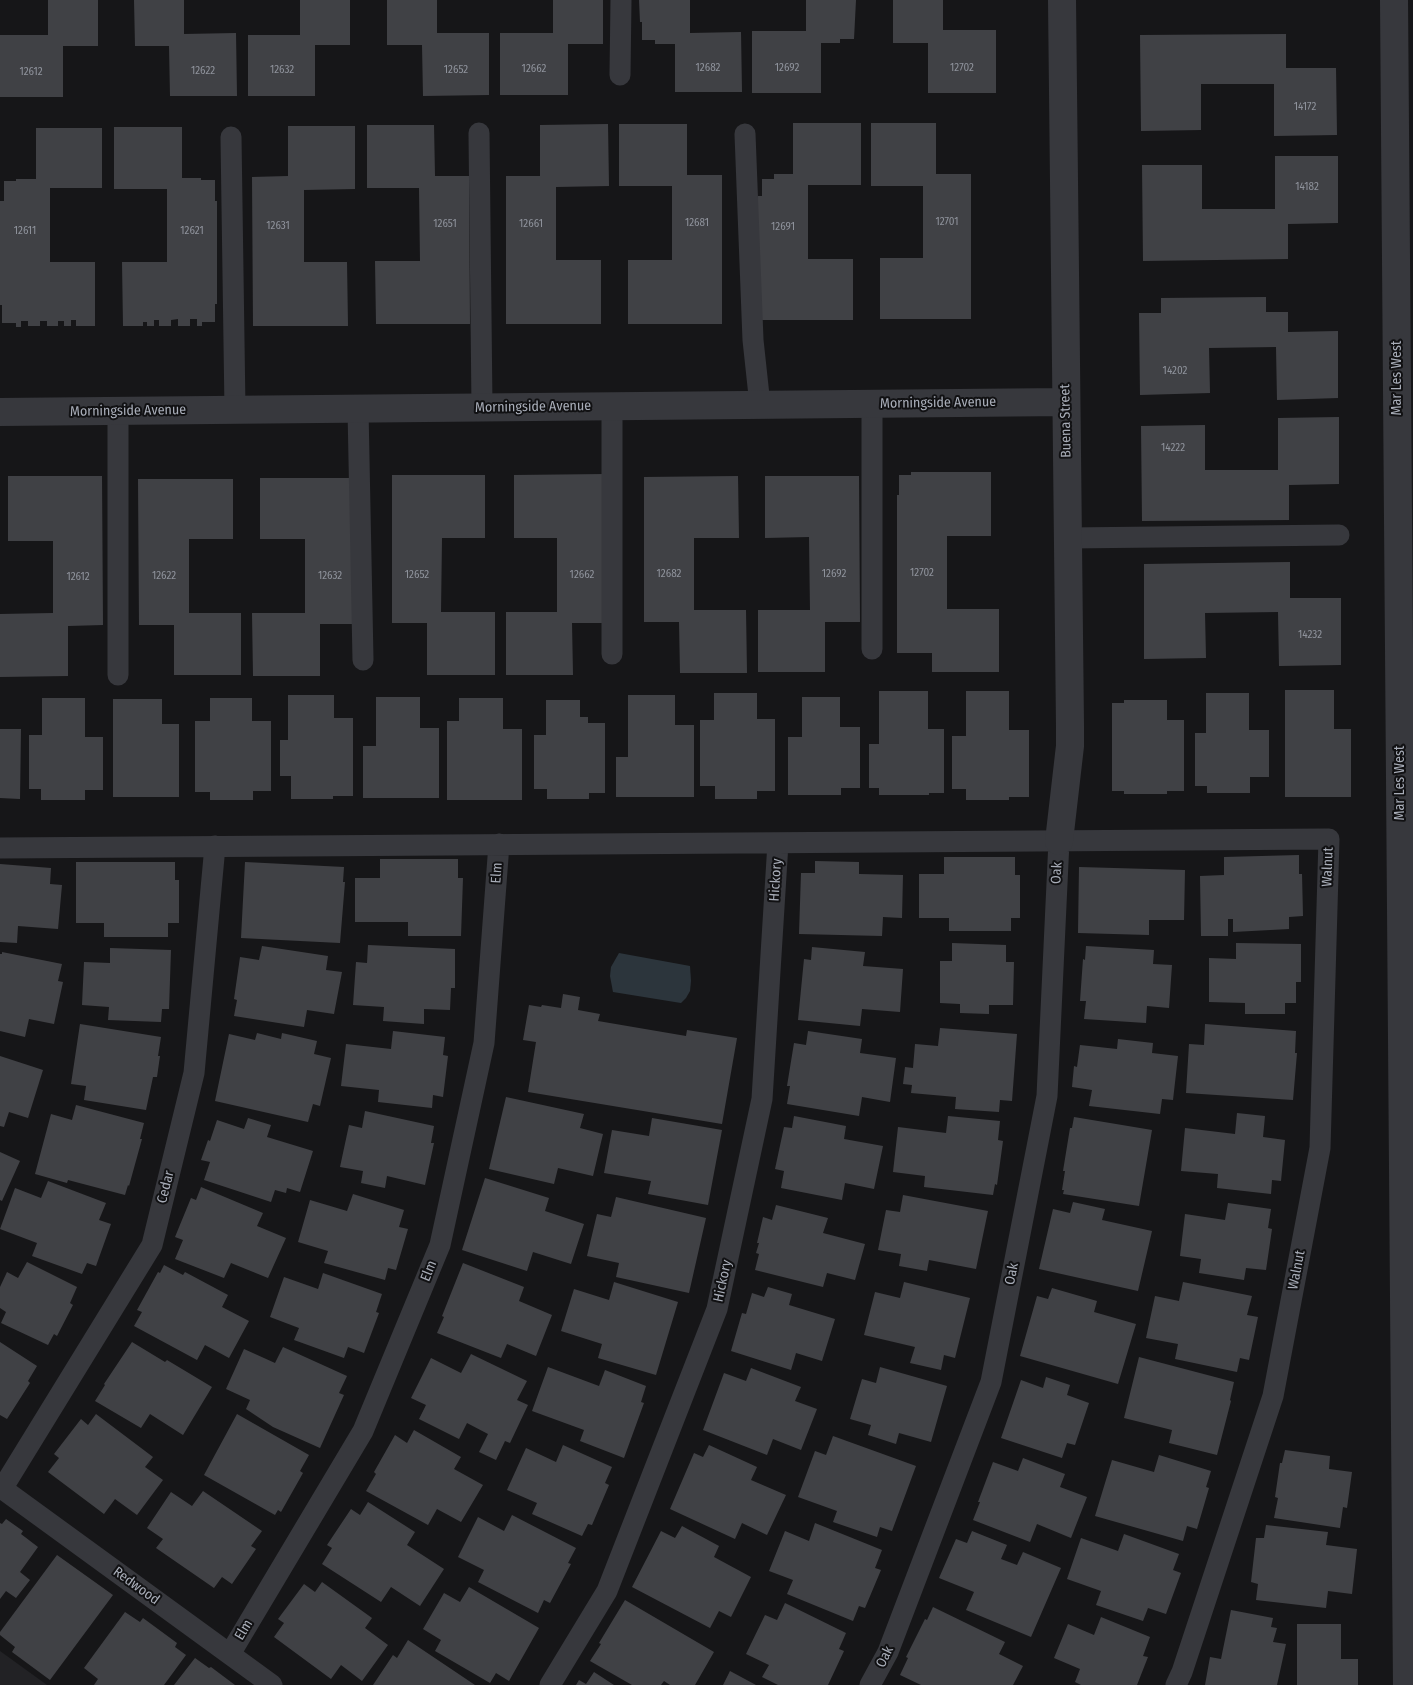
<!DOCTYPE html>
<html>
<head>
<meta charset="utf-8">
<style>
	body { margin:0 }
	canvas { display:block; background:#161618 }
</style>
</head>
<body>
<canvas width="1413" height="1685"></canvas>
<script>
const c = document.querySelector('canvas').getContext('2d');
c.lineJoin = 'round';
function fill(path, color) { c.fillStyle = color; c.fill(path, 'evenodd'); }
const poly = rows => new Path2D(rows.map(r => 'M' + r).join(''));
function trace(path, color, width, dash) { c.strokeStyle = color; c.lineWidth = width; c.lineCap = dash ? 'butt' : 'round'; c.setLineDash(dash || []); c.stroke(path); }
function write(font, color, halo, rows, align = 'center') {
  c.font = font + ' "Fira Sans Condensed",sans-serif'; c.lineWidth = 4; c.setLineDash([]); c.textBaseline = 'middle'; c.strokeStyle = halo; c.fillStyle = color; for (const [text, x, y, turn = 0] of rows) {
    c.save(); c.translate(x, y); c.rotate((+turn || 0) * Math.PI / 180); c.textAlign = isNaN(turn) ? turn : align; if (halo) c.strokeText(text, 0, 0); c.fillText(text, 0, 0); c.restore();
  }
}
const built = poly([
	[0,1651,47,1685,0,1685]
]);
const water = poly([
	[619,953,690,966,691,981,690,991,686,998,681,1003,613,992,610,976,611,967]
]);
const building = poly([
	[48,0,98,0,98,46,63,46,63,97,0,97,0,35,48,35],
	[134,0,184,0,184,34,236,33,237,96,170,96,169,46,135,46],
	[300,0,350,0,350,45,315,45,315,96,248,96,248,35,300,35],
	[387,0,437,0,437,33,489,33,489,95,423,96,422,45,387,45],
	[553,0,603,0,603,44,568,44,568,95,500,95,500,33,553,33],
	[639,0,690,0,690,33,741,32,742,92,675,92,675,44,655,44,655,40,642,40,642,22,640,22],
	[806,0,856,0,854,39,840,39,840,43,821,43,821,93,752,93,752,31,806,31],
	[893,0,943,0,943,30,996,30,996,93,928,93,928,43,893,43],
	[1286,34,1286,68,1336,68,1337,135,1274,136,1274,84,1201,84,1201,130,1141,131,1140,35],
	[793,123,861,123,861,185,808,185,808,259,853,259,853,320,761,320,758,301,758,196,762,196,762,179,774,179,774,174,793,174],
	[871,123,936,123,936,174,971,174,971,319,880,319,880,258,923,258,923,186,871,186],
	[608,124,609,186,556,187,556,260,601,260,601,324,506,324,506,176,540,176,540,125],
	[619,124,687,124,687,175,722,175,722,324,628,324,628,260,672,260,672,186,619,186],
	[367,125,434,125,435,176,469,176,470,324,376,324,375,261,420,261,419,188,367,188],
	[288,126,355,126,355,189,304,190,304,262,347,262,348,326,253,326,252,177,288,176],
	[114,127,182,127,182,178,201,178,201,180,215,180,215,201,217,201,217,304,215,304,215,322,202,322,202,326,197,326,197,319,190,319,190,326,178,326,178,319,171,320,171,326,159,326,159,320,154,320,154,326,147,326,147,322,143,322,143,326,123,326,122,262,167,262,167,189,114,189],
	[36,128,102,128,102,188,50,188,50,262,95,262,95,326,76,326,76,320,71,320,71,326,64,326,64,321,58,321,58,326,47,326,47,321,40,321,40,326,28,326,28,321,21,321,21,327,16,327,16,323,2,323,2,305,0,305,0,201,4,201,4,181,16,181,16,179,36,179],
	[1275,156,1338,156,1338,223,1288,224,1288,259,1143,261,1142,165,1202,165,1202,209,1275,209],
	[1266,297,1266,312,1288,312,1288,332,1338,331,1338,398,1277,400,1276,347,1209,348,1210,393,1140,395,1139,313,1161,313,1161,298],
	[1339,417,1339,484,1289,485,1289,520,1142,521,1141,426,1205,425,1205,470,1278,470,1278,418],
	[911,472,991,472,991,536,947,536,947,609,999,609,999,672,932,672,932,653,897,653,897,495,899,495,899,475,911,475],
	[606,474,607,623,572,623,573,675,506,675,506,612,557,612,557,538,514,538,514,475],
	[392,475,485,475,485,538,442,538,441,612,495,612,495,675,427,675,427,623,392,623],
	[8,476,102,476,103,625,68,626,68,676,0,677,0,614,53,613,53,541,8,541],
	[738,476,739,538,694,538,694,610,746,610,747,673,680,673,679,622,644,622,644,477],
	[765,476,859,476,860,622,825,622,825,672,758,672,758,610,810,610,809,537,765,538],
	[260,478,355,478,355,624,320,624,320,676,253,676,252,613,305,613,305,539,260,539],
	[138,479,233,479,233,539,189,539,189,613,241,613,241,675,174,675,174,625,139,625],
	[1290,562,1290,598,1341,598,1341,665,1279,666,1278,612,1205,613,1206,658,1144,659,1144,564],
	[1285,690,1334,690,1334,729,1351,729,1351,797,1285,797],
	[879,691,928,691,928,729,944,729,944,793,929,793,929,795,879,795,879,788,869,788,869,744,879,744],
	[966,691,1009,691,1009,730,1029,730,1029,797,1009,797,1009,800,966,800,966,789,952,789,952,736,966,736],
	[714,693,757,693,757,719,775,719,775,791,757,791,757,799,715,799,715,786,700,786,700,720,714,720],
	[1206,693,1249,693,1249,730,1269,730,1269,777,1250,777,1250,793,1207,793,1207,786,1195,786,1195,733,1206,733],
	[288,695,334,695,334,718,353,718,353,796,333,796,333,799,291,799,291,776,280,776,280,740,288,740],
	[628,695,675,695,675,725,694,725,694,797,616,797,616,757,628,757],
	[376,697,420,697,420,728,439,728,439,798,363,798,363,746,376,746],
	[802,697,840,697,840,727,860,727,860,788,841,788,841,795,788,795,788,737,802,737],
	[42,698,85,698,85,737,103,737,103,790,85,790,85,800,41,800,41,789,29,789,29,735,42,735],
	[210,698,252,698,252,721,271,721,271,791,253,791,253,800,210,800,210,792,195,792,195,721,210,721],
	[459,698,503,698,503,729,522,729,522,800,447,800,447,721,459,721],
	[113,699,162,699,162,724,179,724,179,797,113,797],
	[546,700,580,700,580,717,588,717,588,723,605,723,605,793,589,793,589,799,547,799,547,789,534,789,534,735,546,735],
	[1124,700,1167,700,1167,720,1184,720,1184,791,1167,791,1167,794,1124,794,1124,791,1112,791,1112,703,1124,703],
	[0,729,21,729,20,799,0,798],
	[1299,855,1299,874,1302,874,1303,916,1289,917,1289,929,1233,932,1233,919,1228,919,1228,936,1201,936,1200,876,1224,875,1224,857],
	[944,857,1015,857,1015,875,1020,875,1020,918,1011,918,1011,931,949,931,949,918,919,918,919,874,944,874],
	[380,859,458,859,458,878,463,878,461,936,408,936,408,922,355,922,355,878,380,878],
	[815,861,859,862,859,874,903,875,902,918,883,917,882,936,799,934,801,873,815,873],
	[76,862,175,862,175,880,179,880,179,923,168,923,168,937,104,937,104,923,76,923],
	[245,862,344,867,343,882,345,882,340,943,241,938],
	[0,864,51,868,50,884,62,885,58,929,18,926,17,943,0,942],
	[1079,867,1185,870,1184,920,1149,920,1149,935,1078,933],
	[952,943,1006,945,1006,962,1014,962,1013,1005,989,1005,989,1014,960,1013,960,1004,940,1003,940,961,952,961],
	[1236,943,1301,944,1301,982,1296,982,1296,1003,1285,1003,1285,1014,1245,1014,1245,1003,1209,1002,1209,958,1236,959],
	[368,945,455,949,455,988,451,988,450,1010,424,1009,424,1024,383,1021,384,1007,353,1005,356,962,367,963],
	[262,946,328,956,326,970,342,972,334,1014,307,1010,304,1027,234,1016,237,1000,234,999,240,957,259,960],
	[1086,946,1154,950,1153,964,1172,965,1169,1008,1147,1006,1146,1023,1084,1019,1086,1001,1080,1001,1083,959,1085,960],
	[812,947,865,952,863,966,903,969,900,1012,862,1009,860,1026,798,1020,804,959,811,960],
	[110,948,171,950,169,1009,162,1009,161,1022,108,1020,109,1007,82,1005,84,962,110,963],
	[2,952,62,964,58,981,63,982,54,1024,29,1019,25,1037,0,1031,0,954,2,954],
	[563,994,580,997,578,1010,600,1014,598,1021,686,1036,687,1030,737,1038,722,1124,528,1092,536,1042,523,1040,529,1005,541,1007,542,1005,561,1008],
	[80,1024,161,1037,158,1056,160,1056,157,1077,153,1077,146,1110,84,1100,86,1086,71,1084],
	[1205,1024,1296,1031,1295,1053,1297,1053,1293,1100,1186,1093,1189,1044,1204,1045],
	[940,1028,1017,1034,1012,1101,1000,1100,999,1112,955,1109,956,1097,911,1093,912,1085,903,1084,905,1067,913,1068,915,1044,938,1046],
	[393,1031,445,1037,443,1055,448,1056,443,1097,433,1095,432,1108,378,1102,379,1090,341,1086,346,1044,391,1049],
	[808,1031,862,1039,860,1053,896,1058,890,1102,862,1097,859,1116,787,1104,790,1086,787,1086,794,1043,806,1045],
	[257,1033,281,1039,282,1033,317,1041,314,1054,331,1058,320,1106,313,1104,308,1122,215,1101,229,1034,255,1040],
	[1118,1039,1153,1043,1152,1053,1178,1056,1173,1100,1162,1099,1160,1114,1089,1106,1092,1090,1072,1087,1074,1066,1077,1067,1080,1045,1117,1049],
	[0,1056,43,1070,28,1118,9,1112,4,1127,0,1126],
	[506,1097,584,1114,580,1128,603,1134,593,1176,558,1168,554,1184,489,1169],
	[76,1105,144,1123,140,1139,142,1139,129,1186,128,1185,125,1195,68,1180,67,1183,35,1174,51,1114,72,1120],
	[365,1111,434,1126,431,1143,434,1143,425,1185,387,1176,385,1188,361,1183,363,1171,340,1167,349,1125,362,1128],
	[1237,1113,1265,1116,1263,1137,1285,1140,1281,1181,1272,1180,1271,1194,1217,1188,1218,1174,1181,1171,1185,1128,1235,1134],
	[794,1116,846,1126,844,1139,883,1146,874,1189,845,1183,842,1200,781,1188,784,1171,775,1169,784,1127,792,1128],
	[948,1116,1000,1121,998,1140,1003,1141,997,1185,995,1184,993,1195,924,1187,925,1176,893,1172,898,1127,946,1133],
	[1074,1117,1152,1130,1139,1206,1063,1194,1064,1190,1062,1190,1065,1171,1063,1171,1070,1128,1072,1128],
	[248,1118,271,1125,267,1137,313,1151,300,1192,287,1188,286,1193,275,1190,271,1202,204,1180,210,1162,201,1160,208,1140,210,1141,217,1120,244,1129],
	[652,1118,722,1130,708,1205,648,1194,651,1181,604,1173,612,1130,649,1136],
	[0,1152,20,1161,2,1201,0,1200],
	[485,1178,549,1198,545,1211,584,1224,571,1264,533,1252,527,1271,462,1250],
	[48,1181,106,1203,99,1220,111,1224,96,1266,87,1263,82,1274,32,1256,37,1243,0,1229,15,1188,41,1198],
	[201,1187,263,1213,257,1226,286,1238,268,1278,231,1263,224,1278,175,1259,183,1240,175,1237,191,1198,196,1200],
	[353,1194,404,1210,399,1227,408,1229,396,1270,388,1268,385,1280,324,1263,328,1251,298,1242,310,1200,347,1211],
	[903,1195,988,1211,976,1269,929,1260,927,1271,899,1266,901,1254,878,1250,886,1210,900,1212],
	[616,1197,706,1218,689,1293,616,1277,619,1263,587,1256,597,1214,611,1217],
	[1073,1202,1105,1209,1102,1220,1152,1231,1138,1291,1039,1269,1053,1209,1070,1213],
	[1228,1203,1271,1209,1268,1228,1272,1229,1266,1270,1246,1268,1244,1280,1199,1273,1201,1259,1180,1256,1185,1214,1225,1220],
	[776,1205,828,1218,823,1233,865,1244,855,1280,827,1273,823,1287,755,1270,759,1254,756,1253,759,1243,757,1243,763,1217,772,1220],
	[27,1262,77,1287,70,1303,73,1305,57,1336,54,1334,48,1345,1,1323,6,1312,0,1308,0,1287,7,1272,18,1278],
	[463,1263,524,1287,519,1301,552,1315,536,1356,507,1344,501,1358,437,1333,444,1317,442,1316],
	[164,1265,183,1275,185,1272,228,1295,222,1307,249,1321,229,1358,205,1345,197,1360,134,1326,142,1312,137,1310,158,1272,160,1273],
	[323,1273,382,1294,376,1312,379,1313,364,1353,348,1347,344,1358,294,1340,299,1328,270,1317,284,1277,318,1289],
	[614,1282,678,1302,656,1375,598,1358,602,1344,561,1331,574,1289,609,1300],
	[904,1282,970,1298,955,1358,944,1355,941,1370,910,1363,915,1347,864,1335,875,1292,900,1298],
	[1183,1282,1252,1296,1247,1315,1258,1317,1249,1360,1240,1358,1237,1372,1175,1359,1178,1344,1146,1338,1155,1296,1179,1301],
	[768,1287,792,1294,789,1305,835,1319,822,1361,796,1353,791,1370,731,1351,742,1313,746,1314,752,1293,764,1297],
	[1052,1288,1097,1301,1094,1312,1136,1324,1118,1384,1020,1356,1037,1296,1048,1299],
	[0,1342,37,1366,28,1381,30,1383,7,1419,0,1415],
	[132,1342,165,1362,167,1360,212,1387,183,1435,150,1414,141,1428,95,1401,105,1385,104,1384],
	[283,1347,347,1376,339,1393,344,1395,320,1448,273,1427,246,1409,250,1400,226,1389,244,1349,275,1363],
	[471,1354,527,1381,517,1400,528,1405,510,1443,505,1441,496,1460,479,1452,488,1434,467,1423,459,1439,419,1419,426,1405,411,1398,431,1358,461,1373],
	[1139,1357,1234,1382,1230,1400,1231,1401,1217,1455,1169,1443,1172,1430,1124,1418],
	[548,1367,599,1386,605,1370,646,1386,641,1402,644,1403,624,1458,580,1441,584,1430,532,1411],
	[880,1367,947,1386,931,1442,899,1433,896,1444,868,1435,871,1425,850,1419,862,1379,876,1383],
	[751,1368,801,1387,795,1401,817,1409,801,1450,773,1439,767,1455,703,1430,724,1373,746,1381],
	[1046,1377,1070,1385,1067,1395,1089,1403,1075,1445,1067,1443,1062,1458,1001,1438,1021,1380,1043,1388],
	[96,1414,153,1457,145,1467,163,1480,137,1515,115,1499,104,1514,48,1472,59,1458,54,1454,81,1419,88,1425],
	[237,1414,309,1455,300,1471,303,1473,281,1512,278,1510,275,1515,204,1475],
	[414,1430,461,1457,454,1469,483,1485,461,1522,437,1509,428,1525,366,1491,376,1474,374,1472,395,1435,407,1443],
	[833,1436,916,1466,892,1531,880,1527,877,1537,833,1522,837,1511,798,1497,815,1451,826,1455],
	[563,1445,612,1467,605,1483,609,1485,592,1525,588,1524,582,1536,532,1514,537,1503,507,1490,526,1448,556,1462],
	[709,1445,757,1467,751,1480,786,1495,767,1535,742,1523,735,1539,670,1509,694,1453,703,1457],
	[1285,1450,1330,1456,1329,1469,1352,1472,1347,1508,1343,1507,1340,1528,1274,1518,1278,1498,1275,1497,1280,1463,1282,1463],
	[1159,1455,1211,1471,1206,1487,1209,1488,1197,1529,1187,1526,1183,1541,1095,1516,1112,1460,1154,1472],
	[1023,1458,1065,1474,1060,1487,1087,1497,1071,1538,1037,1524,1030,1542,973,1520,980,1502,978,1502,993,1462,1018,1471],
	[203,1491,262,1531,251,1546,256,1549,232,1584,222,1577,214,1588,156,1548,163,1539,147,1528,171,1492,192,1506],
	[368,1502,415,1532,407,1545,444,1569,420,1606,391,1587,381,1602,322,1564,332,1548,327,1545,351,1509,360,1515],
	[512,1515,576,1548,568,1563,571,1564,550,1603,544,1600,538,1613,478,1582,484,1570,458,1557,478,1517,504,1531],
	[6,1519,23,1531,21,1534,38,1547,20,1572,30,1580,16,1598,6,1591,0,1599,0,1523,2,1524],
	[815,1523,882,1550,875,1568,881,1570,865,1608,859,1606,853,1621,787,1594,793,1580,769,1571,785,1531,809,1541],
	[1266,1525,1328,1532,1326,1545,1357,1549,1352,1594,1328,1591,1326,1608,1256,1600,1258,1584,1251,1582,1256,1538,1264,1538],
	[682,1526,719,1546,714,1557,751,1577,731,1617,719,1611,710,1628,632,1587,661,1531,675,1538],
	[972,1531,1007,1545,1001,1559,1017,1565,1023,1552,1061,1568,1031,1637,966,1610,974,1592,939,1578,956,1539,967,1543],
	[1124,1534,1179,1554,1173,1570,1181,1573,1166,1614,1148,1608,1143,1621,1096,1605,1101,1591,1067,1579,1081,1538,1118,1551],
	[57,1555,113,1595,50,1680,12,1652,15,1647,0,1635,0,1632],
	[322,1582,372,1618,365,1628,388,1645,362,1681,341,1665,331,1679,274,1637,284,1623,278,1619,304,1584,315,1592],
	[469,1587,539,1628,509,1681,496,1673,490,1683,435,1651,441,1640,423,1629,444,1593,460,1602],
	[625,1600,714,1652,695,1685,670,1685,664,1681,661,1685,632,1685,590,1661,601,1644,599,1643],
	[785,1603,846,1633,839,1649,844,1651,828,1685,778,1685,762,1677,769,1665,746,1654,765,1615,777,1620],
	[933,1607,1005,1642,999,1654,1023,1666,1013,1685,921,1685,900,1675,908,1658,906,1657,925,1619,927,1620],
	[1231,1610,1273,1618,1271,1627,1277,1628,1273,1642,1286,1644,1277,1685,1205,1685,1210,1657,1221,1659],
	[125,1612,140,1622,143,1618,177,1643,175,1647,186,1655,164,1685,94,1685,98,1679,84,1668],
	[1101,1617,1150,1637,1143,1656,1148,1657,1137,1685,1081,1685,1075,1682,1080,1669,1054,1658,1068,1624,1094,1635],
	[1297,1624,1341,1624,1341,1659,1358,1659,1358,1685,1297,1685],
	[408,1640,475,1685,373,1685,393,1655,397,1658],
	[195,1658,209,1668,211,1667,235,1685,174,1685],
	[730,1671,756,1685,723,1685],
	[594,1672,614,1685,576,1685,579,1680,586,1684]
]);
const service = poly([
	[620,75,621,0],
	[479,133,482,407],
	[745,134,753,340,760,405],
	[231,137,235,410],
	[872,403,872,649],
	[612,406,612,654],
	[358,409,363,660],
	[118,411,118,675],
	[1068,538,1339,535],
	[0,848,1329,839,1320,1148,1273,1396,1182,1672,1176,1685],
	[0,1487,272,1685],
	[2,1489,152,1245,194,1073,215,846],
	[230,1654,363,1431,440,1245,484,1043,499,844],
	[550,1685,607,1591,717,1309,762,1099,778,843],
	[870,1685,888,1652,991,1382,1047,1096,1059,841]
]);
const minor = poly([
	[1394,0,1407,1685],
	[0,412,1065,402],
	[1059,841,1070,746,1070,726,1062,0]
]);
const numberNames = [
	["12682",708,68],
	["12692",787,68],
	["12702",962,68],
	["12662",534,69],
	["12632",282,70],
	["12652",456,70],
	["12622",203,71],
	["12612",31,72],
	["14172",1305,107],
	["14182",1307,187],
	["12701",947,222],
	["12681",697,223],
	["12651",445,224],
	["12661",531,224],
	["12631",278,226],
	["12691",783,227],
	["12611",25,231],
	["12621",192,231],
	["14202",1175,371],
	["14222",1173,448],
	["12702",922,573],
	["12682",669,574],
	["12692",834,574],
	["12652",417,575],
	["12662",582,575],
	["12622",164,576],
	["12632",330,576],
	["12612",78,577],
	["14232",1310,635]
];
const streetNames = [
	["Mar Les West",1397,378,-90],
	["Morningside Avenue",938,403,-1],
	["Morningside Avenue",533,407,-1],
	["Morningside Avenue",128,411,-1],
	["Buena Street",1066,421,-91],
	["Mar Les West",1400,783,-90],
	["Walnut",1328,867,-88],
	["Elm",497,873,-86],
	["Oak",1057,873,-87],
	["Hickory",776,880,-86],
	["Cedar",166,1187,-76],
	["Walnut",1297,1270,-79],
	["Elm",429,1271,-68],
	["Oak",1012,1274,-79],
	["Hickory",723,1281,-78],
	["Redwood",136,1586,36],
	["Elm",244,1630,-59],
	["Oak",885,1657,-64]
];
fill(built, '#222225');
fill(water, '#2c353c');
fill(building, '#404145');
trace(service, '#37383d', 21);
trace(minor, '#37383d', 28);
write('11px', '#8e929b', null, numberNames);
write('14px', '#a8adb8', '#111113', streetNames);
</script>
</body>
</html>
